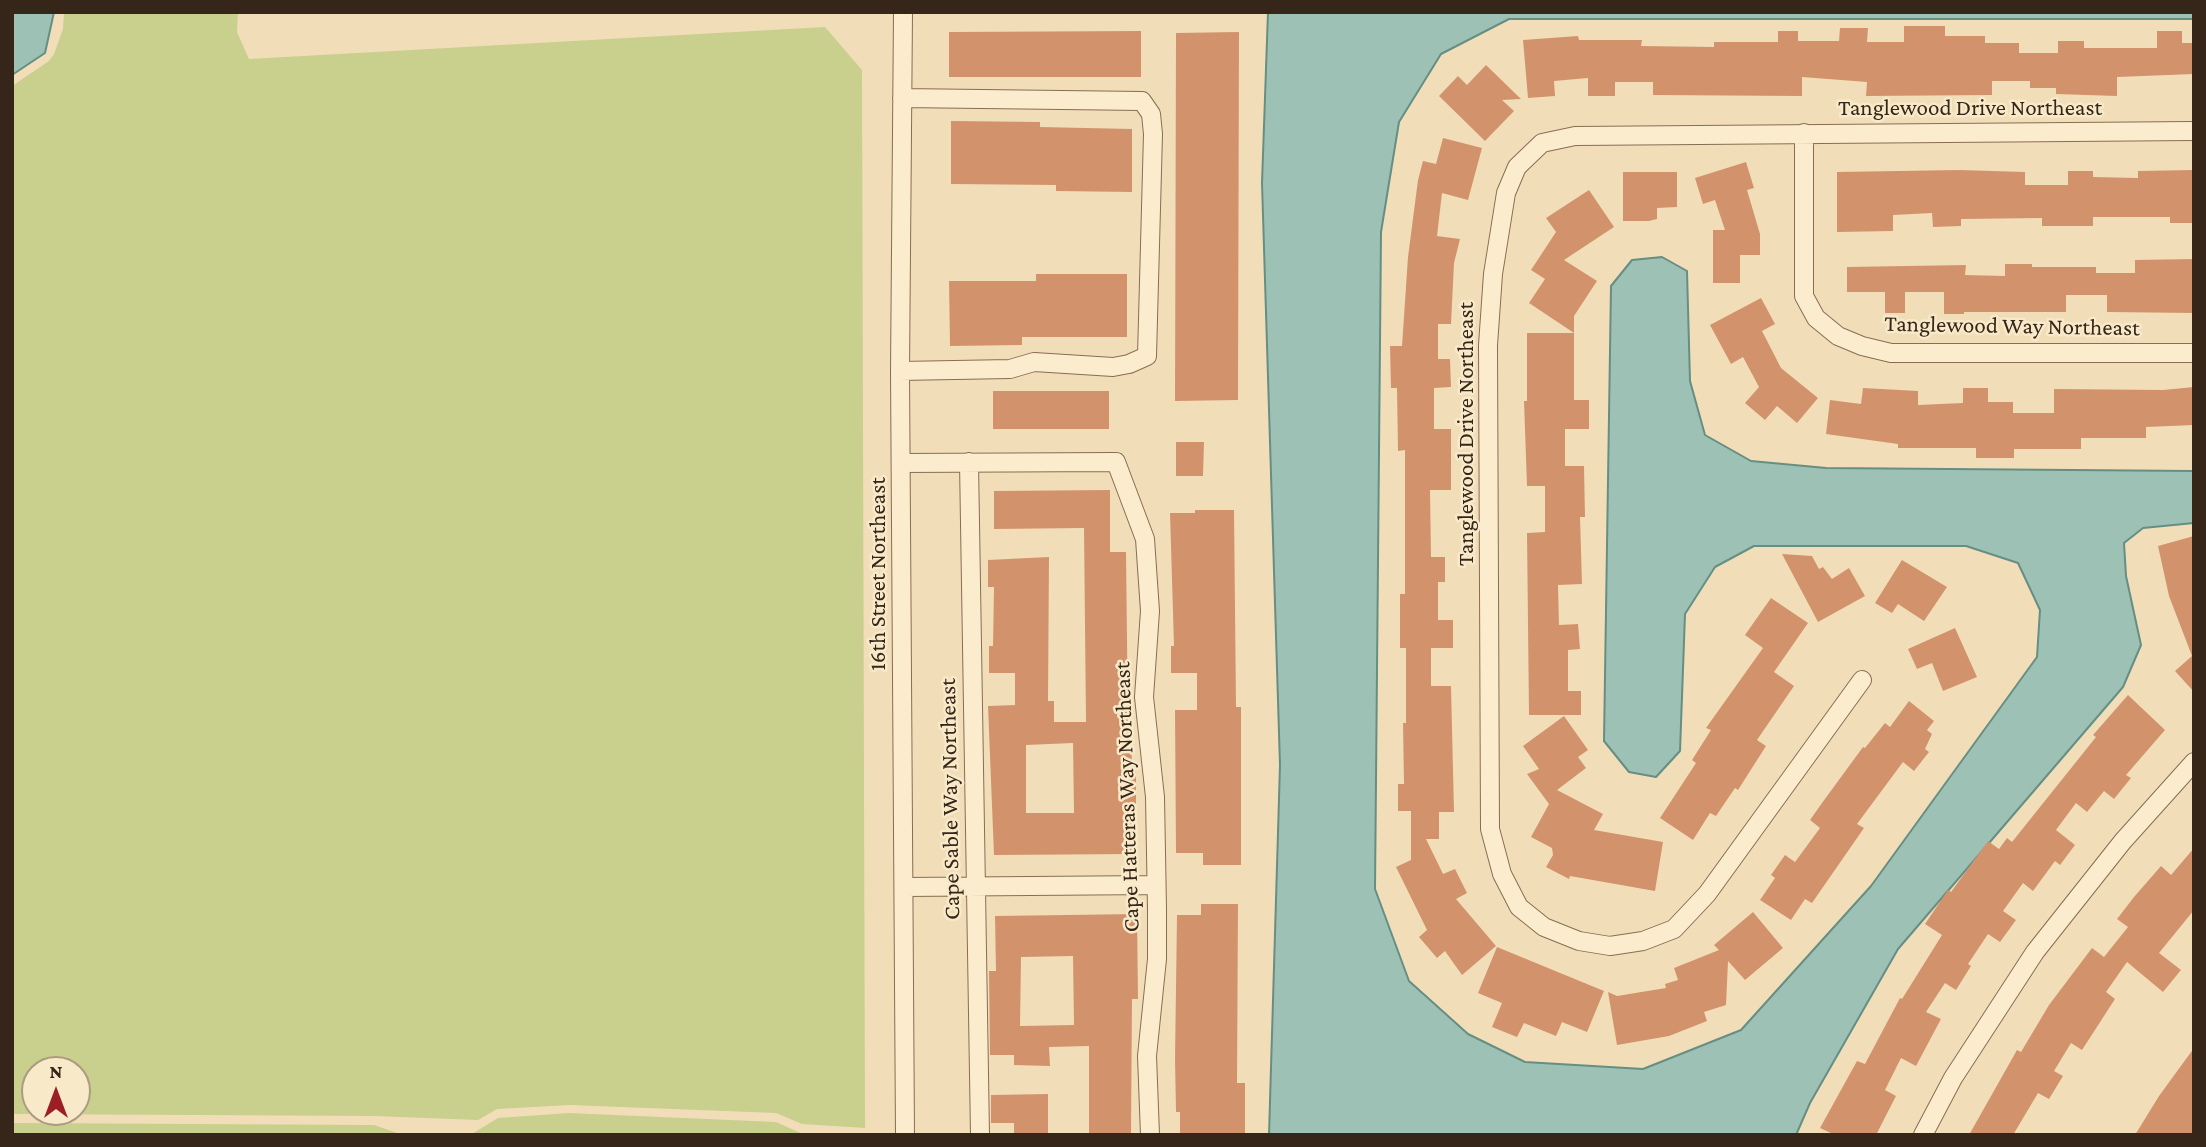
<!DOCTYPE html>
<html>
<head>
<meta charset="utf-8">
<style>
	body { margin:0 }
	#map { position:relative; width:2206px; height:1147px; overflow:hidden; background:#f1deb9; font-family:"Crimson Pro",serif }
	canvas { display:block }
	.frame { position:absolute; inset:0; border:14px solid #362619; pointer-events:none }
	.north { position:absolute; left:21px; top:1056px; width:70px; height:70px; box-sizing:border-box; background:#f8e9c9; border:2px solid #aa9b83; border-radius:50%; rotate:0deg; font-size:19px; font-weight:700; line-height:28px; text-align:center; color:#362619 }
	.north::after { content:''; display:block; margin:auto; width:24px; height:32px; background:#9b1f24; clip-path:polygon(50% 0,100% 100%,50% 72%,0 100%) }
</style>
</head>
<body>
<div id="map">
<canvas width="2206" height="1147"></canvas>
<div class="frame"></div>
<div class="north">N</div>
</div>
<script>
const c = document.querySelector('canvas').getContext('2d');
c.lineJoin = 'round';
function fill(path, color) { c.fillStyle = color; c.fill(path, 'evenodd'); }
const poly = rows => new Path2D(rows.map(r => 'M' + r).join(''));
function trace(path, color, width, dash) { c.strokeStyle = color; c.lineWidth = width; c.lineCap = dash ? 'butt' : 'round'; c.setLineDash(dash || []); c.stroke(path); }
function write(font, color, halo, rows, align = 'center') {
  c.font = font + ' "Crimson Pro",serif'; c.lineWidth = 5; c.setLineDash([]); c.textBaseline = 'middle'; c.strokeStyle = halo; c.fillStyle = color; for (const [text, x, y, turn = 0] of rows) {
    c.save(); c.translate(x, y); c.rotate((+turn || 0) * Math.PI / 180); c.textAlign = isNaN(turn) ? turn : align; if (halo) c.strokeText(text, 0, 0); c.fillText(text, 0, 0); c.restore();
  }
}
const green = poly([
	[64,12,238,12,237,32,249,59,825,27,862,70,865,1128,802,1124,776,1113,570,1105,497,1109,478,1120,374,1116,12,1114,12,86,49,61,54,54,63,29],
	[35,1070,77,1070,77,1112,35,1112],
	[569,1113,776,1122,805,1135,470,1135,498,1118],
	[12,1123,374,1125,403,1135,12,1135]
]);
const water = poly([
	[12,12,54,12,45,53,12,75,12,12],
	[1268,12,2194,12,2194,19,1509,19,1441,54,1399,122,1381,232,1375,889,1409,981,1468,1034,1525,1062,1643,1069,1741,1030,1871,886,2037,657,2040,610,2018,563,1966,546,1754,546,1715,567,1685,614,1680,751,1656,777,1629,772,1604,741,1611,286,1632,260,1662,257,1687,271,1690,381,1705,435,1751,461,1826,468,2194,471,2194,523,2143,528,2124,543,2126,576,2141,645,2123,687,1898,949,1810,1103,1796,1135,1269,1135,1280,765,1262,183,1268,12]
]);
const building = poly([
	[1904,26,1945,26,1945,36,1985,36,1985,43,2019,43,2019,53,2058,53,2058,41,2084,41,2084,48,2157,48,2157,31,2182,31,2182,43,2194,43,2194,74,2117,77,2117,96,2056,94,2056,88,2030,88,2030,81,1992,81,1992,95,1866,96,1867,82,1802,77,1802,96,1653,95,1653,82,1615,82,1615,96,1588,96,1588,78,1554,81,1555,96,1528,98,1523,40,1578,36,1579,40,1642,40,1641,46,1714,47,1714,42,1778,42,1778,31,1798,31,1798,41,1839,41,1840,28,1868,28,1867,42,1904,42],
	[1141,31,1141,77,949,77,949,32],
	[1239,32,1238,400,1175,401,1176,33],
	[1486,65,1521,99,1502,100,1514,111,1485,141,1439,96,1458,76,1467,85],
	[951,121,1040,122,1040,127,1132,129,1132,192,1056,191,1056,185,951,184],
	[1443,138,1482,148,1468,200,1442,193,1437,236,1460,239,1454,263,1451,324,1438,324,1438,359,1450,359,1451,387,1434,388,1434,429,1451,429,1451,490,1430,490,1431,557,1445,557,1445,582,1438,582,1438,620,1453,620,1453,648,1431,648,1431,686,1451,686,1454,812,1439,812,1439,839,1426,839,1443,874,1455,869,1467,893,1456,899,1496,946,1462,975,1445,951,1437,958,1419,937,1427,930,1396,867,1411,860,1411,811,1398,811,1398,784,1404,784,1403,723,1406,723,1406,648,1400,648,1400,594,1405,594,1405,450,1398,451,1397,388,1391,388,1390,346,1402,346,1408,257,1418,180,1423,161,1436,164],
	[1746,162,1754,188,1747,190,1760,234,1760,255,1740,255,1740,283,1713,283,1713,230,1725,230,1715,200,1703,204,1695,178],
	[1959,170,2025,172,2025,185,2068,185,2068,171,2093,171,2093,177,2138,178,2138,171,2194,170,2194,223,2170,223,2170,217,2093,217,2093,226,2042,226,2042,218,1961,219,1961,226,1933,227,1932,213,1893,215,1893,231,1837,232,1837,172],
	[1623,172,1677,172,1677,207,1657,208,1657,219,1649,221,1623,221],
	[1589,190,1614,227,1564,260,1597,281,1574,316,1574,333,1529,303,1545,279,1531,270,1556,232,1546,218],
	[2194,259,2194,313,2107,312,2107,295,2066,295,2066,312,1964,312,1964,314,1944,314,1944,292,1905,292,1905,313,1885,313,1885,292,1847,292,1847,267,1966,265,1965,275,2005,276,2005,264,2032,264,2032,267,2096,267,2096,273,2135,273,2135,260],
	[1036,274,1127,274,1127,337,1022,337,1022,345,950,346,949,281,1036,281],
	[1761,298,1775,324,1762,331,1781,368,1818,398,1797,423,1777,406,1765,420,1745,403,1759,387,1743,357,1731,364,1710,325],
	[1527,333,1574,333,1574,400,1589,400,1589,429,1565,429,1565,466,1584,466,1585,517,1580,517,1582,584,1558,585,1559,625,1578,624,1580,649,1568,650,1568,691,1581,691,1581,715,1529,715,1527,533,1545,532,1545,486,1527,486,1524,401,1527,401],
	[2194,387,2194,425,2146,427,2146,438,2081,438,2081,449,2014,449,2014,458,1976,458,1976,448,1898,448,1898,444,1826,434,1830,400,1861,404,1863,388,1918,391,1918,405,1963,403,1963,388,1988,388,1988,402,2013,402,2013,413,2054,413,2054,389,2163,390],
	[993,391,1109,391,1109,429,993,429],
	[1176,442,1204,442,1203,476,1176,476],
	[1110,490,1110,552,1126,552,1128,725,1131,725,1132,771,1136,771,1136,854,994,855,988,706,1015,705,1015,673,989,673,989,646,993,646,994,587,988,587,988,560,1049,557,1048,701,1054,701,1054,722,1086,722,1084,528,994,529,994,491],
	[1073,743,1074,813,1026,813,1026,745],
	[1195,510,1234,510,1236,707,1241,707,1241,865,1203,865,1203,853,1176,853,1175,710,1197,710,1197,673,1171,673,1171,646,1174,646,1170,513,1195,513],
	[2194,536,2194,692,2175,671,2192,656,2169,596,2158,546],
	[1782,554,1812,556,1819,569,1823,567,1832,579,1849,568,1865,596,1818,622],
	[1902,560,1947,587,1924,621,1898,604,1892,613,1875,603],
	[1771,598,1808,623,1774,672,1794,686,1757,740,1766,746,1738,790,1735,788,1716,816,1710,813,1693,840,1660,818,1696,763,1692,760,1711,730,1706,728,1763,648,1745,635],
	[1955,628,1977,677,1943,691,1932,663,1917,669,1908,649],
	[2128,695,2165,730,2126,775,2131,778,2114,799,2104,791,2087,812,2076,803,2056,830,2075,845,2060,865,2055,861,2033,891,2023,883,2003,911,2016,920,2000,942,1988,934,1968,964,1971,966,1956,990,1945,983,1926,1012,1941,1019,1916,1066,1901,1058,1885,1090,1896,1096,1876,1135,1835,1135,1820,1128,1857,1061,1865,1064,1900,998,1902,999,1942,935,1925,924,1948,890,1951,892,1988,841,1999,849,2007,838,2012,842,2096,737,2093,735],
	[1909,701,1934,721,1927,730,1932,734,1925,749,1929,752,1914,771,1903,762,1857,824,1864,828,1812,903,1805,899,1791,920,1760,900,1775,878,1771,875,1785,855,1795,862,1820,828,1810,820,1822,803,1863,747,1865,748,1885,723,1890,727],
	[1564,716,1588,750,1578,757,1586,768,1557,790,1603,814,1594,830,1663,842,1655,891,1570,876,1569,879,1546,867,1553,855,1552,848,1531,837,1549,804,1527,774,1539,769,1523,746],
	[2194,848,2194,910,2159,953,2181,970,2163,992,2127,962,2106,992,2115,999,2082,1050,2071,1043,2054,1071,2063,1076,2049,1099,2038,1093,2013,1135,1969,1135,2017,1050,2021,1052,2049,1005,2092,948,2104,957,2128,927,2117,919,2134,897,2161,866,2171,875],
	[1201,904,1238,904,1237,1083,1245,1083,1245,1135,1180,1135,1180,1112,1176,1112,1175,1059,1177,915,1201,915],
	[1753,912,1783,948,1745,980,1728,961,1726,1005,1704,1012,1707,1021,1669,1036,1617,1045,1608,992,1617,996,1666,988,1665,984,1678,980,1674,968,1719,950,1714,945],
	[1137,914,1138,999,1132,999,1131,1135,1089,1135,1089,1046,1049,1047,1050,1066,1014,1065,1014,1055,990,1055,989,971,996,971,995,916],
	[1073,956,1074,1025,1020,1026,1021,957],
	[1497,947,1604,991,1587,1032,1562,1022,1556,1036,1524,1023,1517,1037,1492,1027,1502,1003,1478,993],
	[2194,1048,2194,1135,2135,1135,2159,1096],
	[1048,1094,1048,1135,1014,1135,1014,1123,991,1123,991,1095]
]);
const street = poly([
	[903,12,900,371,905,1135],
	[1804,133,1804,296,1816,318,1838,336,1862,346,1891,353,2194,353],
	[900,371,1010,369,1034,362,1113,367,1129,364,1147,356,1153,134,1151,114,1142,101,902,98],
	[969,462,980,1135],
	[902,463,1116,462,1145,539,1150,611,1144,697,1155,797,1157,909,1157,959,1147,1056,1150,1135],
	[1862,680,1707,894,1674,929,1643,941,1610,946,1579,941,1544,927,1519,907,1502,874,1490,829,1488,345,1493,274,1506,193,1517,167,1542,143,1575,136,2194,131],
	[904,887,1156,885],
	[1923,1135,1953,1078,2035,952,2123,841,2194,762]
]);
const streetNames = [
	["Tanglewood Drive Northeast",1970,108],
	["Tanglewood Way Northeast",2012,326,1],
	["Tanglewood Drive Northeast",1466,434,-90],
	["16th Street Northeast",878,574,-90],
	["Cape Hatteras Way Northeast",1127,797,-92],
	["Cape Sable Way Northeast",950,799,-91]
];
fill(green, '#c9cf8d');
fill(water, '#9ec1b5');
trace(water, '#668e83', 2);
fill(building, '#d2936c');
trace(street, '#886d53', 20);
trace(street, '#fbeccd', 18);
write('23px', '#362619', '#f8e9c9', streetNames);
</script>
</body>
</html>
